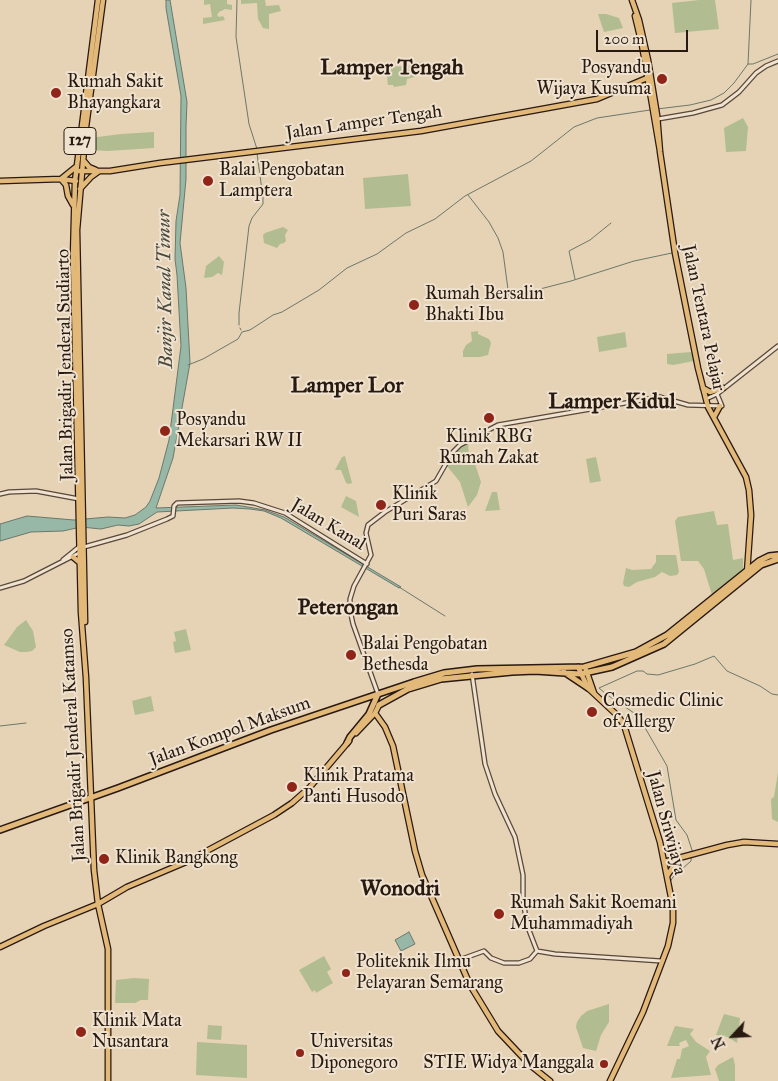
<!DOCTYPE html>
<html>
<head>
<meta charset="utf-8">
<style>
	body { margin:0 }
	#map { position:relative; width:778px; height:1081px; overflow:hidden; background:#e6d2b5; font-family:"IM FELL Great Primer",serif }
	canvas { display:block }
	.north { position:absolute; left:708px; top:1011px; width:50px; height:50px; -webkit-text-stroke:4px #efe2cf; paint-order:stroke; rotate:245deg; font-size:14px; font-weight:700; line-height:20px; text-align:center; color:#281911 }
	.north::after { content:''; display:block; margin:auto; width:18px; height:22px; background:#281911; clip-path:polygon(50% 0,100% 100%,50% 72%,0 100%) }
	.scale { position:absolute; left:596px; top:30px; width:92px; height:22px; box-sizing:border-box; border:2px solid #281911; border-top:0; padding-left:6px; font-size:15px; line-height:18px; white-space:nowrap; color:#281911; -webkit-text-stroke:4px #efe2cf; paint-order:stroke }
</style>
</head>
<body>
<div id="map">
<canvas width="778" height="1081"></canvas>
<div class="north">N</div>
<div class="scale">200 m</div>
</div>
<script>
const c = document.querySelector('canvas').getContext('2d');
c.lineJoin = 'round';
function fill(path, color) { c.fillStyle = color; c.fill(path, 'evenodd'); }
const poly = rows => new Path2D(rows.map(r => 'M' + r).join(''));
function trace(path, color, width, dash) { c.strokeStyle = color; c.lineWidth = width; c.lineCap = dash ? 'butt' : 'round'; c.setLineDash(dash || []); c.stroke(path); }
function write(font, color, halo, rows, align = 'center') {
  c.font = font + ' "IM FELL Great Primer",serif'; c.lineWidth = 4; c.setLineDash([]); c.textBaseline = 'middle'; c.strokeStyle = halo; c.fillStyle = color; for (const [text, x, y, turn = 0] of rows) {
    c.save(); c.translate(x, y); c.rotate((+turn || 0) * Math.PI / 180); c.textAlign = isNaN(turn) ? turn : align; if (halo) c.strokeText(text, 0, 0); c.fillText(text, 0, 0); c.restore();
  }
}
const green = poly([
	[204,0,227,0,227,4,232,5,232,10,225,9,219,12,217,15,219,17,223,16,225,20,203,24,203,18,212,17,210,4,204,5],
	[241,0,265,0,266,6,279,5,281,11,269,14,269,29,263,28,258,19,257,3,241,4],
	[699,0,715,0,719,29,675,33,672,3],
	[598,14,606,14,619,18,623,28,604,32],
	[424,61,424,63,418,69,418,72,414,77,407,79,406,85,394,87,393,85,388,85,386,67,408,66],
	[743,118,748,127,746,151,726,152,724,128],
	[154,132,154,148,107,151,90,150,90,138,121,134],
	[408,174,411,206,365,209,363,178],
	[283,227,288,230,285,235,286,241,284,243,280,244,277,248,264,243,263,235,265,233],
	[219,256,224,262,222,275,218,273,212,277,204,278,206,266],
	[478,331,478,334,489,339,491,343,488,355,480,357,463,357,463,351,466,345,472,341,471,332],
	[625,332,627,347,599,352,597,337],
	[691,352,694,361,673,365,667,364,667,354],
	[468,442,469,458,473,459,475,464,481,482,477,495,468,507,460,482,446,465,456,449],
	[345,456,352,483,349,484,346,483,341,470,335,470,342,457],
	[596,457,601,481,590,483,586,459],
	[492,492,497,492,500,510,485,511],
	[346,496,356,501,359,517,341,507],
	[714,511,717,525,728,524,733,560,743,558,743,569,729,584,712,595,704,569,698,561,681,561,675,521,678,517],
	[656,555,676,555,679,572,677,575,670,576,662,572,655,577,637,582,629,587,624,586,623,583,626,568,632,570,651,569,656,562],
	[26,620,33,631,36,647,32,651,27,652,20,652,4,645,17,627],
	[186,629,191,650,175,653,173,642,176,641,174,632],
	[151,696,154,711,135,715,132,701],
	[778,772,778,822,772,819,771,799,774,797],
	[324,956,331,969,327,972,333,983,316,993,315,990,312,992,299,970],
	[134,978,149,979,148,1000,141,1000,135,1003,115,1003,116,980],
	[609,1004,609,1022,601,1035,596,1051,583,1048,576,1027,577,1022,581,1016,587,1011],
	[724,1014,740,1018,737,1043,728,1037,716,1035],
	[208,1025,222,1026,221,1040,207,1039],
	[675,1026,694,1029,690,1034,696,1042,710,1051,706,1057,711,1075,671,1078,677,1059,680,1059,682,1049,689,1046,686,1040,679,1043,680,1046,667,1046],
	[197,1042,247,1045,247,1078,196,1075],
	[733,1057,735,1065,735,1081,719,1081,715,1069,718,1065]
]);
const water = poly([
	[166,0,170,0,187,102,186,126,186,179,180,243,186,288,190,363,173,458,156,508,236,505,265,510,284,517,401,587,399,588,281,518,264,511,250,509,233,508,157,512,139,524,129,526,118,525,101,529,81,527,63,531,31,532,0,541,0,524,27,516,74,520,108,517,125,518,135,515,146,507,150,501,159,478,169,440,181,346,177,275,175,259,176,221,180,195,181,96,166,8,166,0],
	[409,932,415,944,401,951,395,940,409,932]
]);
const stream = poly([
	[237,0,236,37,249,124,257,149],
	[748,64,753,64,778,54],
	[657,109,690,105,711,100,724,93,734,83,748,64,751,0],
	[468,195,489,222,498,238,503,252,509,297,571,281,634,261,672,253],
	[575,279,569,251,590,240,611,223],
	[239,325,239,313,249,226,252,218,263,204,263,198,257,153],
	[240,328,241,330],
	[188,365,203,359,238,339,242,332,250,330,273,315,282,312,319,290,347,268,377,254,406,233,435,219,465,196,531,161,574,127,597,118,650,110],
	[399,587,445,616],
	[0,726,26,723],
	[670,882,673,877,691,861,692,850,687,835,676,820,667,766,640,719,634,713,606,694,599,688,637,671,643,671,647,674,658,675,695,664,714,656,727,671,760,686,772,694,778,695]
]);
const minor = poly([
	[658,119,693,113,722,105,739,92,756,73,766,66,778,61],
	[706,399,717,394,778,346],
	[0,494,9,492,36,491,79,499],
	[84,547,127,535,167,519,173,516,174,506,177,503,239,501,254,503,285,513,367,564],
	[63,560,79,547],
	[0,588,24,581,79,553],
	[472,674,485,764,495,794,515,837,523,875,523,899,527,925,537,951],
	[378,694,353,624,350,610,350,599,354,586,371,555,366,533,368,525,385,512,436,481,452,453,460,445,498,425,660,397,688,405,722,406,717,394],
	[459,960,484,951,491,958,504,963,519,963,530,959,537,951,555,954,661,961]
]);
const major = poly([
	[98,0,75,181,73,257,81,612,86,678,94,870,98,904,108,949,108,1081],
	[632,0,639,20,648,60,657,115,660,152,675,253,698,368,708,407,746,477,749,490,751,515,747,573],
	[635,16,642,45,660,151],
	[83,160,89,167,96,170],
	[78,171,110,171,160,163,421,131,597,99,647,78],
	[0,181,61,179,76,181],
	[80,189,91,177,98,172],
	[73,205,68,196,66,185,61,179,77,166],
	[703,388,710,392,723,388],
	[714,417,720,406],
	[73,557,79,562],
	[85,622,77,230,86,127,103,0],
	[578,667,588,688,618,716,624,725,660,842,673,907,673,923,668,946,643,1012,610,1081],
	[586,670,594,693],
	[375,713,385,727,393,746,415,851,422,875,470,985,498,1031,530,1065,550,1081],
	[356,733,375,713,379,705],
	[664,862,727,845,744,842,778,844],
	[667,876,678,859],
	[0,947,44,926,98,904,127,887,186,862,274,815,292,803,310,787,349,741]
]);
const highway = poly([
	[564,672,588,688],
	[379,705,408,689,441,679,512,672,535,671,580,674,612,667,664,644,761,565,778,559],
	[347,743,350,737,369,714,378,694],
	[0,830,118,788,271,730,414,682,444,673,477,669,584,667,636,652,667,635,759,561,769,556,778,555]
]);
const markers = [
	[662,79,6,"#8f2418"],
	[56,93,6,"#8f2418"],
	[208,181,6,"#8f2418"],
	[414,305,6,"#8f2418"],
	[489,418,6,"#8f2418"],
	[165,431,6,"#8f2418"],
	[381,505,6,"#8f2418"],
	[351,655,6,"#8f2418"],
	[592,712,6,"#8f2418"],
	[292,787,6,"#8f2418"],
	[104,859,6,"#8f2418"],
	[499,914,6,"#8f2418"],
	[346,973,5,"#8f2418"],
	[81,1032,6,"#8f2418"],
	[300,1053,5,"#8f2418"],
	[604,1064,5,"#8f2418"]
];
const shields = [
	[80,141,32]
];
const shieldNames = [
	["127",80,141]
];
const poiNames = [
	["Posyandu",651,69,"right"],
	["Wijaya Kusuma",651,90,"right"],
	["Rumah Sakit",67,83],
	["Bhayangkara",67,104],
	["Balai Pengobatan",219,171],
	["Lamptera",219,192],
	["Rumah Bersalin",425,295],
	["Bhakti Ibu",425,316],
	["Posyandu",176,421],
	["Mekarsari RW II",176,442],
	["Klinik RBG",489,438,"center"],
	["Rumah Zakat",489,459,"center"],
	["Klinik",392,495],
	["Puri Saras",392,516],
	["Balai Pengobatan",362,645],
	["Bethesda",362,666],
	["Cosmedic Clinic",603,702],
	["of Allergy",603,723],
	["Klinik Pratama",303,777],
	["Panti Husodo",303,798],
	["Klinik Bangkong",115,859],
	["Rumah Sakit Roemani",510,904],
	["Muhammadiyah",510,925],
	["Politeknik Ilmu",356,963],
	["Pelayaran Semarang",356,984],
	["Klinik Mata",92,1022],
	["Nusantara",92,1043],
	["Universitas",310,1043],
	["Diponegoro",310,1064],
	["STIE Widya Manggala",594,1064,"right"]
];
const streetNames = [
	["Jalan Lamper Tengah",364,123,-8],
	["Jalan Tentara Pelajar",703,318,78],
	["Jalan Brigadir Jenderal Sudiarto",66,365,-91],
	["Jalan Kanal",328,525,31],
	["Jalan Kompol Maksum",230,732,-20],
	["Jalan Brigadir Jenderal Katamso",74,745,-93],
	["Jalan Sriwijaya",666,823,75]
];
const waterNames = [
	["Banjir Kanal Timur",166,289,-91]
];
const districtNames = [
	["Lamper Tengah",392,69],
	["Lamper Lor",347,387],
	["Lamper Kidul",612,403],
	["Peterongan",348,609],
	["Wonodri",400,890]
];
fill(green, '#b1bd90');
fill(water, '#97b8a7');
trace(water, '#6b786b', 1);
trace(stream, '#6b786b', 1);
trace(minor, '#58473a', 5.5);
trace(major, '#281911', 7);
trace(highway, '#281911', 8);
trace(minor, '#efe2cf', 3);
trace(major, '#e3b97a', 4.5);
trace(highway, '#e3b97a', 5);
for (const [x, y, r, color] of markers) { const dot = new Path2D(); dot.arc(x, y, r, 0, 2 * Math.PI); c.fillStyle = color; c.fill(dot); trace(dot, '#efe2cf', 2); }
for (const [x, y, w] of shields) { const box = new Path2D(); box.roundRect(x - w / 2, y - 13.5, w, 27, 4); c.fillStyle = '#efe2cf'; c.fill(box); trace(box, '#281911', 1); }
write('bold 16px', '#281911', null, shieldNames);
write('18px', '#281911', '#efe2cf', poiNames, 'left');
write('18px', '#281911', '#efe2cf', streetNames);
write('italic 19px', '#49493e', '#efe2cf', waterNames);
write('bold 22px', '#281911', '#efe2cf', districtNames);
</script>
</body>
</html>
